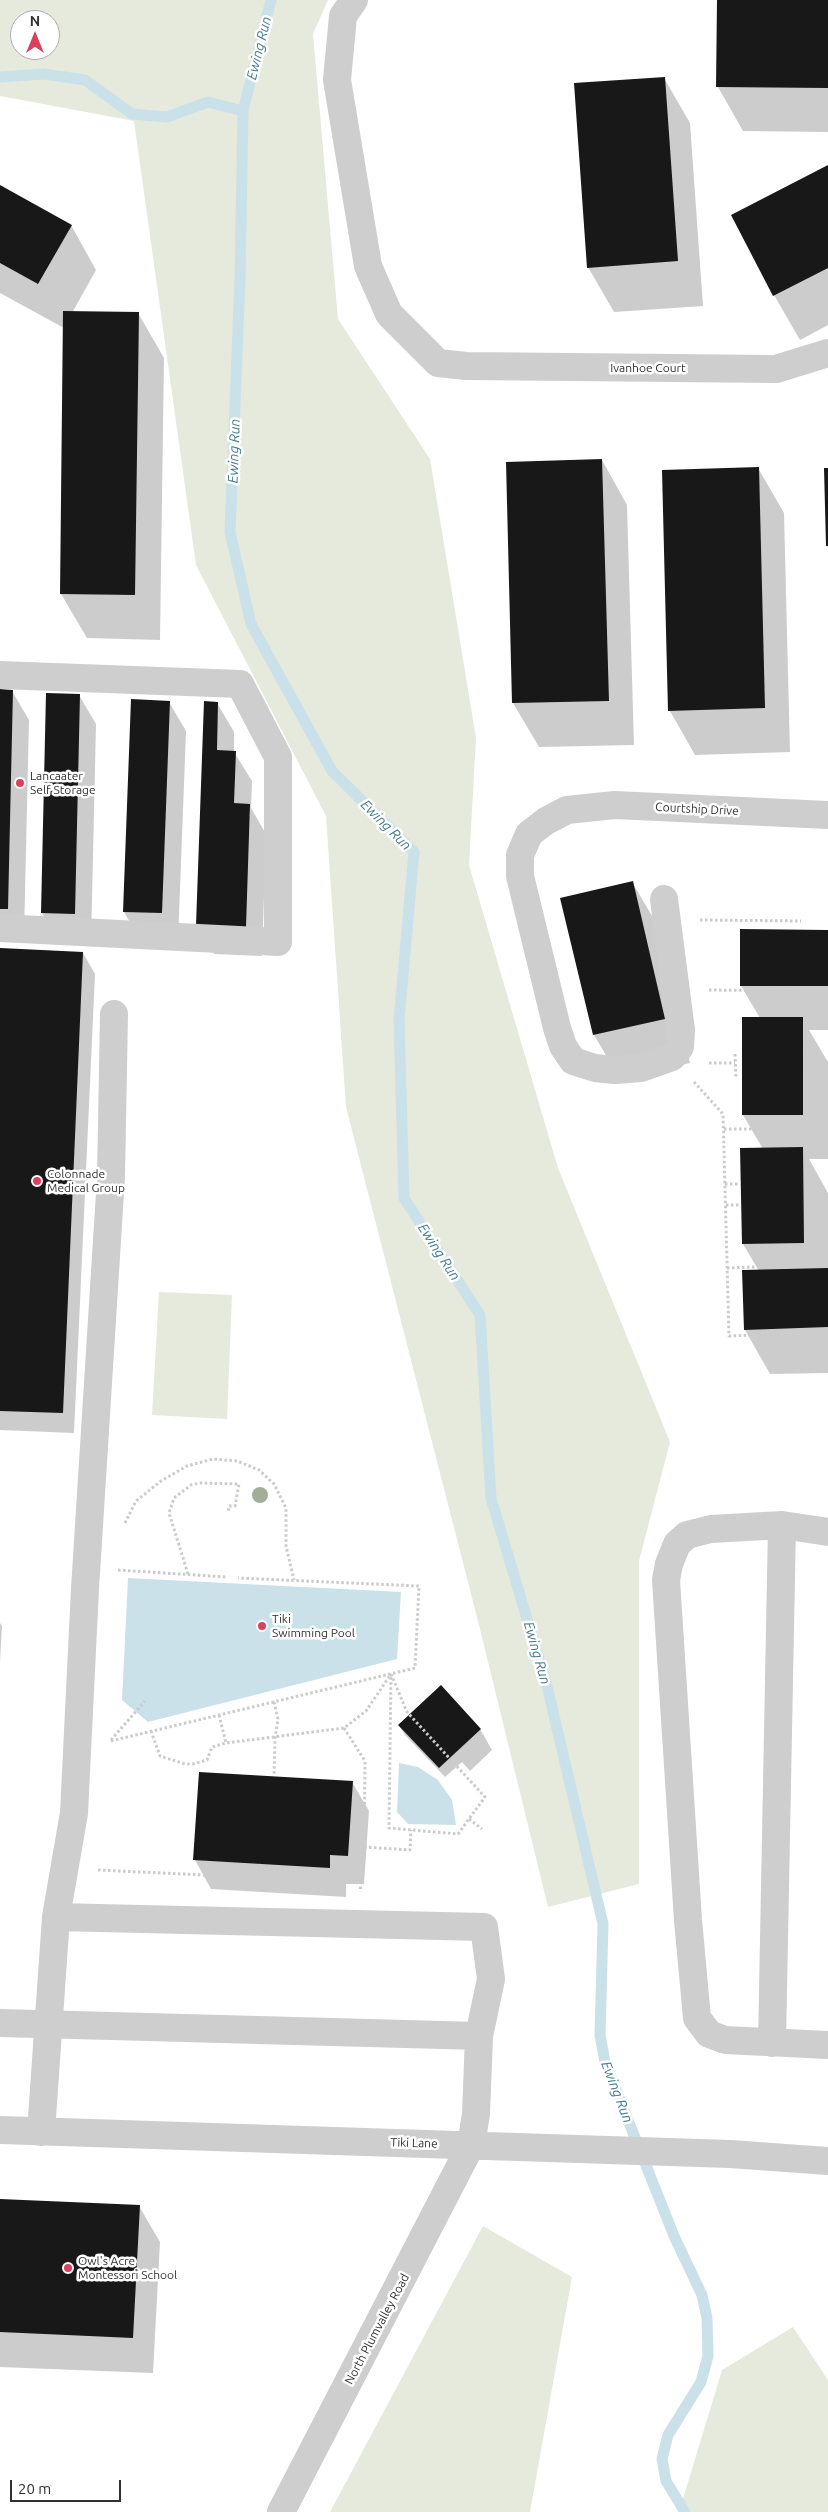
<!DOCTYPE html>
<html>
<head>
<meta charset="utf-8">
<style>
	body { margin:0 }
	#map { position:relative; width:828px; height:2512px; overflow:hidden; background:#fff; font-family:Ubuntu,sans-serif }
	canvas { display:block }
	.north { position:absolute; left:10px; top:10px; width:50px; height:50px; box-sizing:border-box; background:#fff; border:1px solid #adadad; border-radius:50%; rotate:0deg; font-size:14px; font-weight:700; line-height:20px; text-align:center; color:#313131 }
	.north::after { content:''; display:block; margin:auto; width:18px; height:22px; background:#db405f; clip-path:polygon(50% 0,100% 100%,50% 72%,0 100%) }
	.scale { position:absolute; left:10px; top:2480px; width:111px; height:22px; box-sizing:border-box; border:2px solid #313131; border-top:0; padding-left:6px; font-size:15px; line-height:18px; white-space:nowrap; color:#313131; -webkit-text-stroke:4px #fff; paint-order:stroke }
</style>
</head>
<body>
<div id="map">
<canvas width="828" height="2512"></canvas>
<div class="north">N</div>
<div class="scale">20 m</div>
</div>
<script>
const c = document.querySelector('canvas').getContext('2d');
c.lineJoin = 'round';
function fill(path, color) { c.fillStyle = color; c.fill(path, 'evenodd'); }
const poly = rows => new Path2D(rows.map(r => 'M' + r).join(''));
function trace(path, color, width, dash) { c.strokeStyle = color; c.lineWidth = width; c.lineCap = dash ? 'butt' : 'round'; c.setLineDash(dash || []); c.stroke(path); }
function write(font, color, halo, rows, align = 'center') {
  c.font = font + ' Ubuntu,sans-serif'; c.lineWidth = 5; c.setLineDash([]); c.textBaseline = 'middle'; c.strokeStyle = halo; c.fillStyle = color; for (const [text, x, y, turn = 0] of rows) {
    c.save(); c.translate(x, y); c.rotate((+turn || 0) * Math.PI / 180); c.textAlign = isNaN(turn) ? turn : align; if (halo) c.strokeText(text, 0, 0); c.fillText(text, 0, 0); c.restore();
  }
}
const green = poly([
	[0,0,328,0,313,34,338,319,430,459,476,738,469,865,558,1168,670,1442,639,1561,639,1884,548,1907,479,1625,346,1107,326,816,196,565,134,121,0,96],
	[20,20,50,20,50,50,20,50],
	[159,1292,232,1295,227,1419,152,1415],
	[483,2226,572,2277,530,2512,330,2512],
	[793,2327,828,2380,828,2512,679,2512,722,2370]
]);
const water = poly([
	[128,1578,401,1592,397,1659,148,1722,122,1700],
	[399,1763,418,1767,438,1780,452,1800,456,1825,408,1824,397,1812]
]);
const shadow = poly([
	[718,0,828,0,828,132,743,131,718,87],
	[664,78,690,123,703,306,614,312,588,267],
	[828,167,828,325,800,340,774,295],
	[0,186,71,225,96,270,72,313,138,313,164,358,160,640,87,638,61,594,64,328,0,293],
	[602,460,627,505,634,745,539,747,513,703],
	[758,468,784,513,790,752,695,755,670,711],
	[0,691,12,691,29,720,24,938,0,938],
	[79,695,96,724,91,943,59,942,42,913],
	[169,702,186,731,178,942,141,941,124,912],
	[217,703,234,732,234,752,252,781,251,808,266,834,262,956,214,954,197,925],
	[632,882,658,926,690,1063,620,1079,594,1035],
	[828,931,828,1030,809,1030,828,1062,828,1159,809,1159,828,1193,828,1373,770,1374,745,1330,759,1271,743,1244,763,1149,743,1115,760,1018,741,986],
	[0,950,83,953,95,974,74,1433,0,1430],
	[0,1623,2,1626,0,1662],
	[399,1725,480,1729,492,1750,470,1771,462,1762,445,1777,405,1735],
	[352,1782,369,1811,364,1884,346,1884,346,1897,211,1889,195,1860],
	[0,2200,139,2206,160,2242,153,2373,0,2367]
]);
const stream = poly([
	[271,0,243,111,240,278,230,532,251,624,332,771,414,852,399,1020,404,1198,480,1315,491,1498,547,1686,603,1924,600,2035,605,2062,674,2236,702,2295,707,2318,708,2356,701,2382,668,2435,662,2459,666,2481,685,2512],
	[0,77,44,74,85,80,132,114,167,117,208,102,243,111]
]);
const building = poly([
	[717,0,828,0,828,88,716,87],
	[665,77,678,261,587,268,574,83],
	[828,165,828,268,773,296,731,215],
	[0,185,72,225,38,284,0,263],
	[63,311,139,312,135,595,60,594],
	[602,459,609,701,512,703,506,462],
	[759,467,765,708,668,711,662,470],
	[824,468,828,468,828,546,826,546],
	[0,689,13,690,8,909,0,909],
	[46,693,80,694,75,914,41,913],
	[131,699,170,701,162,913,123,912],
	[204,701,218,702,217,750,236,751,234,803,250,804,246,927,196,925],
	[633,881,665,1019,593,1035,560,898],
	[740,929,828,930,828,986,740,986],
	[0,948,83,952,63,1413,0,1411],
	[742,1017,803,1017,803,1115,742,1115],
	[803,1147,804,1243,742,1244,740,1148],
	[828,1268,828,1327,744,1330,742,1270],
	[441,1685,481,1729,439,1768,398,1725],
	[199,1772,353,1781,348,1856,330,1855,330,1868,193,1860],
	[0,2199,140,2205,133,2338,0,2332]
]);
const path = poly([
	[700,920,801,921],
	[709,990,799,991,805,1015,806,1076],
	[735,1054,736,1079],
	[709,1063,735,1063],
	[694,1082,723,1114,729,1336,807,1333],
	[724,1129,828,1129],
	[725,1184,741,1184],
	[726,1205,741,1205],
	[727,1268,804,1265],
	[125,1523,136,1501,161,1481,187,1466,213,1459,237,1461,259,1470,274,1484,286,1508,286,1546,294,1580],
	[118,1570,226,1577],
	[188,1574,169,1513,174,1498,191,1485,200,1483,239,1484,235,1506,229,1506,228,1513],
	[391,1674,407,1712,485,1797,458,1834,389,1828,391,1674],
	[274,1702,278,1719,275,1738,274,1776],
	[219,1715,226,1743],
	[344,1728,365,1761,364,1856,360,1892],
	[151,1731,160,1756,185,1764,193,1764,207,1760,212,1747,226,1743,344,1728,366,1711,391,1674],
	[111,1740,145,1701],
	[111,1741,415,1668,419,1586,238,1578],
	[469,1819,482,1829],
	[364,1847,410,1850,411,1830],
	[261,1864,260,1872,271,1888],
	[98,1870,204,1875,230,1867,329,1874]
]);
const minor = poly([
	[354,0,343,16,337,80,368,266,389,314,438,363,466,366,776,369,828,353],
	[0,675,240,684,278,757,278,942,0,928],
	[664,899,681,1030,680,1047,672,1057,641,1068,615,1070,595,1068,573,1061,563,1046,557,1028,520,876,520,855,529,834,546,821,567,810,615,805,828,815],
	[828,1532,782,1525,711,1529,687,1535,677,1544,669,1564,666,1580,688,1920,697,2018,709,2034,725,2040,828,2045],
	[56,1917,484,1927,491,1979,479,2036,476,2114,471,2145,281,2512],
	[0,2023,479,2036],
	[772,2043,782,1525],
	[0,2130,730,2154,828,2161],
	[41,2132,56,1917,74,1813,85,1589,111,1177,114,1014]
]);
const trees = [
	[260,1495]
];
const markers = [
	[20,783,5,"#db405f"],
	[37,1181,5,"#db405f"],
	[262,1626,5,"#db405f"],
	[68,2268,5,"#db405f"]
];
const streetNames = [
	["Ivanhoe Court",648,368],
	["Courtship Drive",697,809,3],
	["Tiki Lane",414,2143,2],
	["North Plumvalley Road",377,2329,-62]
];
const poiNames = [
	["Lancaater",30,776],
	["Self Storage",30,790],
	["Colonnade",47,1174],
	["Medical Group",47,1188],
	["Tiki",272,1619],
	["Swimming Pool",272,1633],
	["Owl's Acre",78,2261],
	["Montessori School",78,2275]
];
const waterNames = [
	["Ewing Run",259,48,-76],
	["Ewing Run",234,451,-88],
	["Ewing Run",386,825,45],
	["Ewing Run",439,1252,57],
	["Ewing Run",537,1653,74],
	["Ewing Run",617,2092,69]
];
fill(green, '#e5eadd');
fill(water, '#cbe1e9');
fill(shadow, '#0003');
trace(stream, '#cbe1e9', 11);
fill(building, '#181818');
trace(path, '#cbcbcb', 3, [2.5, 2.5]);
trace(minor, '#cecece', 28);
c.fillStyle = '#a4ae96';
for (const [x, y] of trees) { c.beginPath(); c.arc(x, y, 8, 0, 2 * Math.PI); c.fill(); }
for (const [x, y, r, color] of markers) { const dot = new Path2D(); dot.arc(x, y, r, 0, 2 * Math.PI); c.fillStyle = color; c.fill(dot); trace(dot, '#fff', 2); }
write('12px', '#313131', '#fff', streetNames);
write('12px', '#313131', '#fff', poiNames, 'left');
write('italic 14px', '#437b8f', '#fff', waterNames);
</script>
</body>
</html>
